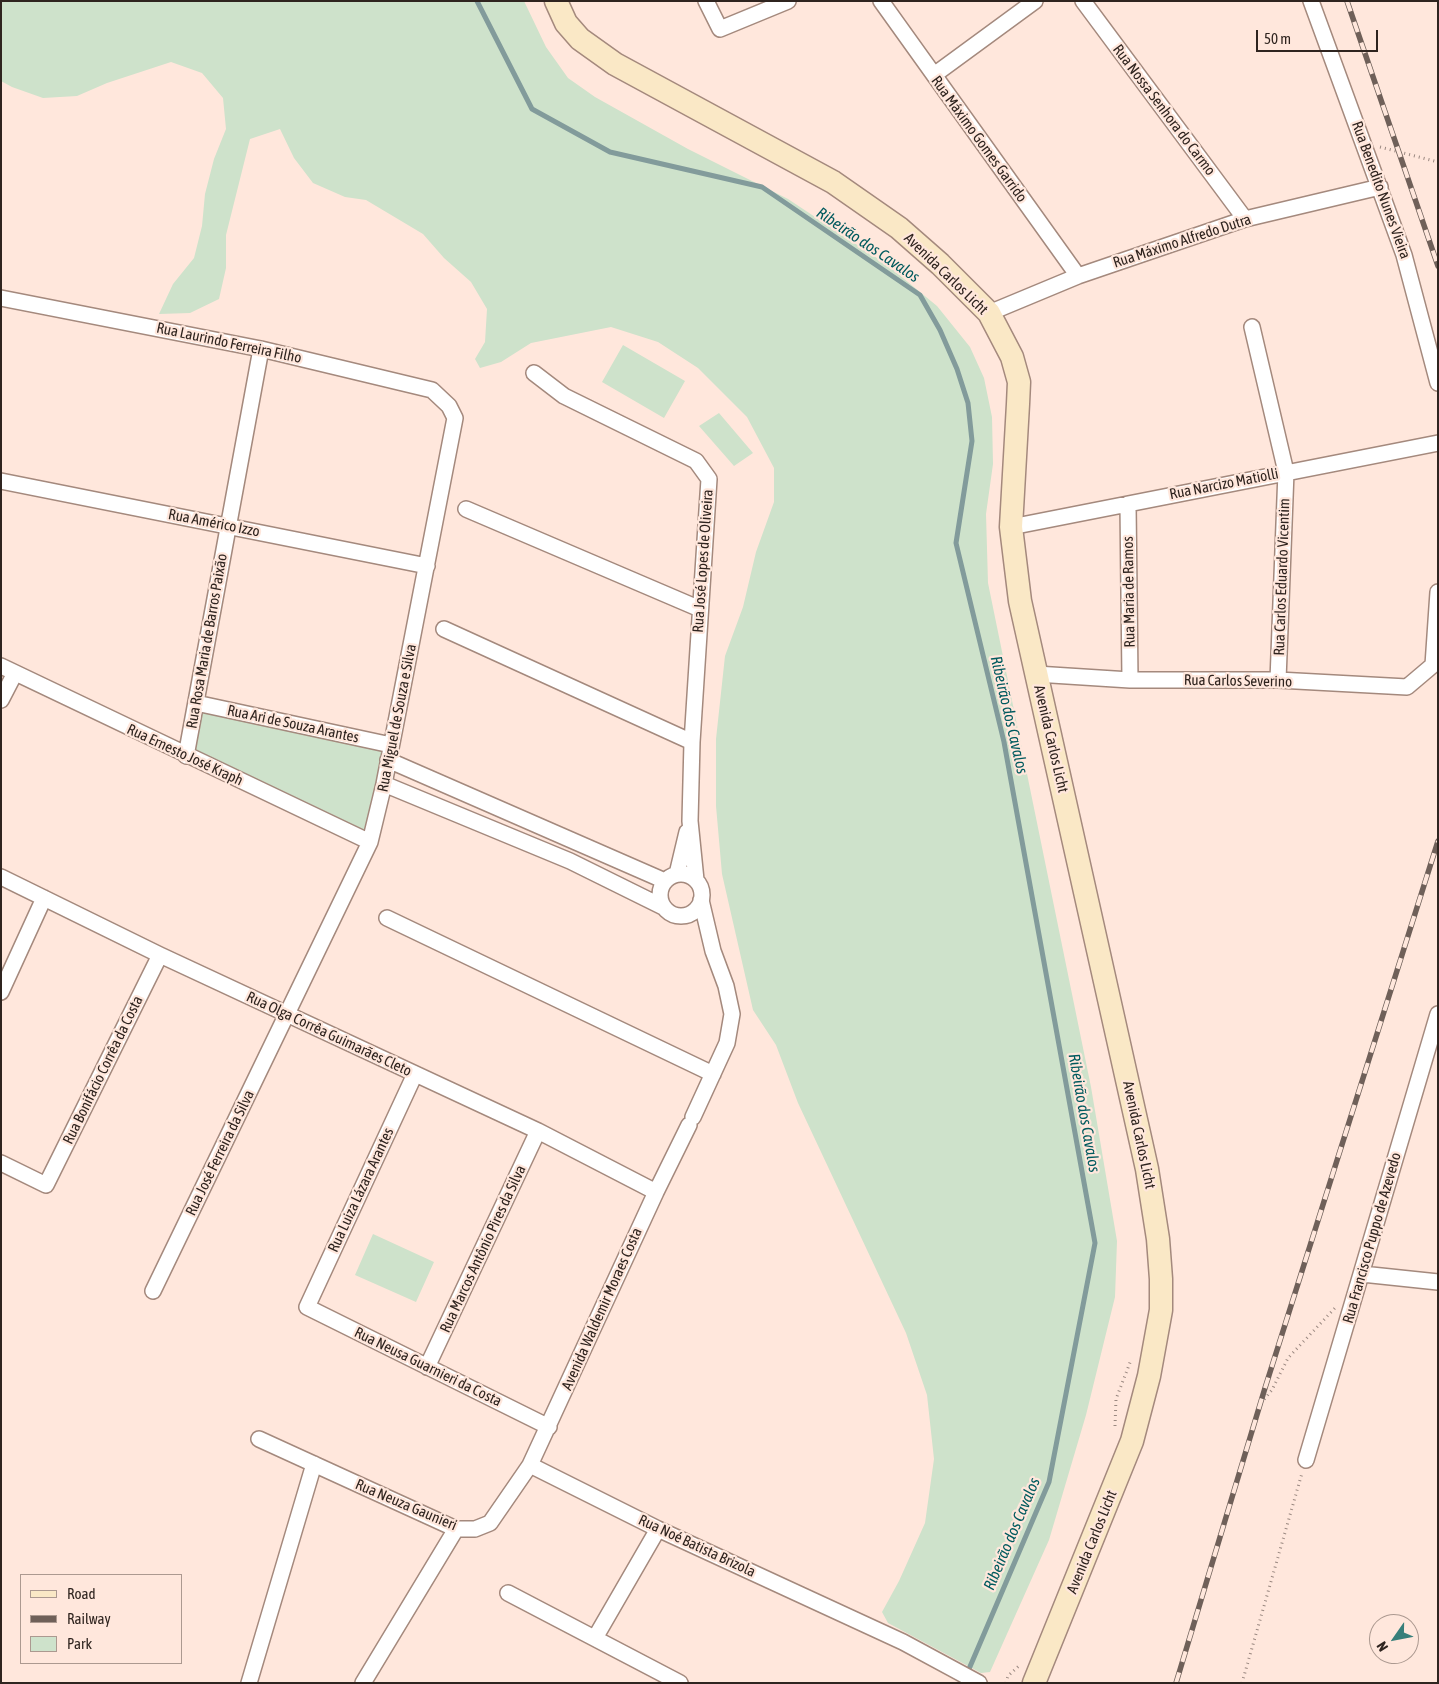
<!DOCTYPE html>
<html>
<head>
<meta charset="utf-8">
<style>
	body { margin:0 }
	#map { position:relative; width:1439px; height:1684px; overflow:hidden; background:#ffe7dc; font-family:"Asap Condensed",sans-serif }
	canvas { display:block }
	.frame { position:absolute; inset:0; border:2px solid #2f241f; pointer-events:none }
	.legend { position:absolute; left:20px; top:1574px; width:162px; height:90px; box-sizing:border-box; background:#ffe7dc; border:1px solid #ac9990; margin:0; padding:6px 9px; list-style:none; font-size:15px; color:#2f241f }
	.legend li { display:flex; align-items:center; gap:10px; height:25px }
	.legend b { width:25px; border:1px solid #ac9990 }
	.north { position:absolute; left:1369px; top:1614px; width:50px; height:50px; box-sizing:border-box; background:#ffe7dc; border:1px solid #ac9990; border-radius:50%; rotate:237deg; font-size:14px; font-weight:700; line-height:20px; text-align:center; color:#2f241f }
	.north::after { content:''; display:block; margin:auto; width:18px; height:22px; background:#377f7a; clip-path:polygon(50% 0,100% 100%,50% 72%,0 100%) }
	.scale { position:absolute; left:1256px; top:30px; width:122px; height:22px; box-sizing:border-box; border:2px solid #2f241f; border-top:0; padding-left:6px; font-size:15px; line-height:18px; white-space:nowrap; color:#2f241f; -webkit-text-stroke:4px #ffe7dc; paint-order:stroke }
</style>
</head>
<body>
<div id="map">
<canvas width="1439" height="1684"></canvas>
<div class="frame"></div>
<ul class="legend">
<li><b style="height:6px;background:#fae8c6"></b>Road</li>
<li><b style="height:6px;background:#6f6059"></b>Railway</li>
<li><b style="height:14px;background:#cee2cb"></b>Park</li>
</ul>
<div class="north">N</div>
<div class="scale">50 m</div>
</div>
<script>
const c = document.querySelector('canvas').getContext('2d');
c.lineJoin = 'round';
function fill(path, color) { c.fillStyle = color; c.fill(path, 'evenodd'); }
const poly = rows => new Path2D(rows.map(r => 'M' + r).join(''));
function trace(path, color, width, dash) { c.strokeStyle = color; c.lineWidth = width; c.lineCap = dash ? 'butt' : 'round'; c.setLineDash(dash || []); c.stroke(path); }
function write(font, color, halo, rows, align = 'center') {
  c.font = font + ' "Asap Condensed",sans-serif'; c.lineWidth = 4.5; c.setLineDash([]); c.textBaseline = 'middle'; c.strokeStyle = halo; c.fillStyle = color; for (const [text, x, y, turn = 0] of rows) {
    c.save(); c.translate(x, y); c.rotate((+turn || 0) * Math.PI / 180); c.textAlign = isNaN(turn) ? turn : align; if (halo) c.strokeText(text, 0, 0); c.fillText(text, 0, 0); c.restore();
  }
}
const green = poly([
	[1,1,524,1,546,47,568,78,595,97,688,149,788,199,886,264,937,306,970,347,984,378,992,417,993,464,986,514,988,583,1091,1087,1117,1241,1115,1297,1086,1415,1049,1540,990,1672,981,1673,888,1623,882,1612,899,1581,925,1523,934,1459,927,1395,906,1333,798,1103,776,1045,753,1010,722,874,716,806,716,739,725,656,743,607,756,552,774,502,774,468,747,417,698,368,658,342,611,327,531,343,501,362,480,368,475,359,485,342,487,309,471,282,444,258,423,234,366,200,345,197,313,183,294,158,280,129,250,139,226,235,226,268,219,299,190,313,159,314,173,284,194,258,202,226,205,194,214,159,226,129,223,98,202,73,171,62,107,83,77,96,43,98,12,87,1,81],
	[623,345,685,381,664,418,602,382],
	[719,413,753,453,734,466,699,426],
	[196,703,391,745,370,842,186,756],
	[373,1234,434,1262,416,1302,355,1275]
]);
const stream = poly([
	[477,1,532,109,610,152,762,187,920,295,940,330,957,369,968,403,972,441,956,543,1004,742,1095,1243,1049,1482,963,1683]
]);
const path = poly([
	[1380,147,1438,162],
	[1261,1403,1272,1390,1288,1358,1335,1308],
	[1115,1426,1116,1399,1131,1360],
	[1006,1683,1008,1676,1021,1664],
	[1242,1683,1302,1473]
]);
const minor = poly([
	[706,1,720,29,788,1],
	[881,1,1078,276],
	[1083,1,1245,219],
	[1311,1,1404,255,1438,383],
	[934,75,1035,1],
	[1,298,261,349,432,390,449,406,455,418,384,784,370,842,153,1291],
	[989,313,1078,276,1245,219,1380,187],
	[1252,327,1286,472,1278,680],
	[534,373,564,396,696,461,709,479,692,742,690,821,696,880],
	[1,481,427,566],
	[1128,504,1130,680],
	[466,509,700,609],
	[1011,527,1438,443],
	[444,629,692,742],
	[1,666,370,842],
	[1036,674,1130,680,1278,680,1407,687,1433,665,1438,592],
	[1,700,15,673],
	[196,703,391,745],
	[186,756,261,349],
	[388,760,665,881],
	[384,784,570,861,663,907],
	[677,874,687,832],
	'660 895a21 21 0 1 1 42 0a21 21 0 1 1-42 0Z',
	[1,877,160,955,538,1131,656,1192],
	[387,918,713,1074],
	[1,992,44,898],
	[415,1074,307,1307,549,1427],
	[693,1117,727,1043,732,1014,726,986,713,951,701,900],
	[689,1125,656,1192,530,1465,658,1529,903,1642,979,1683],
	[1,1163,46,1185,160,955],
	[1362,1274,1438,1282],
	[427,1367,538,1131],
	[259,1439,456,1529,475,1529,490,1523,530,1465],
	[1306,1460,1438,1014],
	[508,1593,680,1683],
	[595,1638,658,1529],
	[249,1683,314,1464],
	[363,1683,456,1529]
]);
const secondary = poly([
	[556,1,566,23,580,39,615,64,833,182,899,228,940,264,989,313,1012,357,1019,382,1018,404,1011,527,1020,601,1147,1169,1158,1239,1161,1279,1161,1310,1149,1376,1132,1441,1034,1683]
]);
const rail = poly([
	[1347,1,1438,266],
	[1176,1683,1265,1388,1438,841]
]);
const streetNames = [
	["Rua Nossa Senhora do Carmo",1164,110,53],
	["Rua Máximo Gomes Garrido",979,139,54],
	["Rua Benedito Nunes Vieira",1381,190,70],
	["Rua Máximo Alfredo Dutra",1182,241,-18],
	["Avenida Carlos Licht",946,274,44],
	["Rua Laurindo Ferreira Filho",229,343,12],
	["Rua Narcizo Matiolli",1224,484,-11],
	["Rua Américo Izzo",214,523,11],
	["Rua José Lopes de Oliveira",703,561,-86],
	["Rua Carlos Eduardo Vicentim",1282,577,-88],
	["Rua Maria de Ramos",1129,592,-91],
	["Rua Rosa Maria de Barros Paixão",207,641,-80],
	["Rua Carlos Severino",1238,681,1],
	["Rua Miguel de Souza e Silva",397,718,-79],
	["Rua Ari de Souza Arantes",293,724,12],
	["Avenida Carlos Licht",1051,739,77],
	["Rua Ernesto José Kraph",185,755,25],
	["Rua Olga Corrêa Guimarães Cleto",329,1034,25],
	["Rua Bonifácio Corrêa da Costa",103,1070,-64],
	["Avenida Carlos Licht",1139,1135,78],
	["Rua José Ferreira da Silva",220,1153,-64],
	["Rua Luiza Lázara Arantes",361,1190,-65],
	["Rua Francisco Puppo de Azevedo",1372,1238,-74],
	["Rua Marcos Antônio Pires da Silva",483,1249,-65],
	["Avenida Waldemir Moraes Costa",602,1309,-66],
	["Rua Neusa Guarnieri da Costa",428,1367,26],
	["Rua Neuza Gaunieri",406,1505,23],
	["Avenida Carlos Licht",1092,1542,-68],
	["Rua Noé Batista Brizola",697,1546,25]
];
const waterNames = [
	["Ribeirão dos Cavalos",868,245,34],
	["Ribeirão dos Cavalos",1009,715,77],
	["Ribeirão dos Cavalos",1084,1113,80],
	["Ribeirão dos Cavalos",1012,1534,-67]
];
fill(green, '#cee2cb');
trace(stream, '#829b9b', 5);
trace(minor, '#a4897d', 18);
trace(secondary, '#a4897d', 25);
trace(path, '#9a8880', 3, [1, 4]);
trace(minor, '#fff', 15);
trace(secondary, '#fae8c6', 22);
trace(rail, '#6f6059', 5.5);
trace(rail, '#ffe7dc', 4, [11]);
write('15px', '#2f241f', '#ffe7dc', streetNames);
write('italic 16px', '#005a5e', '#ffe7dc', waterNames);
</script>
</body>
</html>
